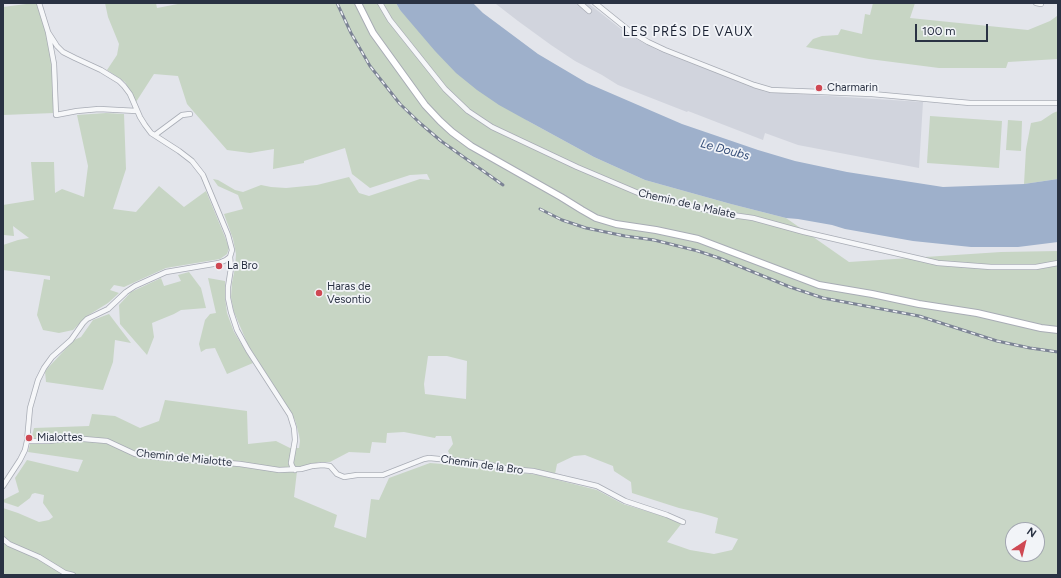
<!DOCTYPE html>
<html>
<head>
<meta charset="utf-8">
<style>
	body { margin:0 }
	#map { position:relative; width:1061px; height:578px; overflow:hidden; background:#e3e5eb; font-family:Figtree,sans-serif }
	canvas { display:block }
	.frame { position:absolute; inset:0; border:4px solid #2a3243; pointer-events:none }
	.north { position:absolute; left:1005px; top:522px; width:40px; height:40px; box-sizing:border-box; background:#f2f4f8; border:1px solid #a2a6b0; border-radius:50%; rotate:35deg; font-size:11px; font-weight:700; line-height:16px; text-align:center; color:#2a3243 }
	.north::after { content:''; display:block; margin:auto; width:14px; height:18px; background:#cf4853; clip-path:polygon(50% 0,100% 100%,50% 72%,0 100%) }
	.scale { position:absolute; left:915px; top:24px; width:73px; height:18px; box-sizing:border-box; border:2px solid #2a3243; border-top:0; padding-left:5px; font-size:12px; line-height:14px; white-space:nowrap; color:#2a3243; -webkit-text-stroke:3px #f2f4f8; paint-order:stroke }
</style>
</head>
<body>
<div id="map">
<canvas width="1061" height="578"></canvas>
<div class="frame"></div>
<div class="north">N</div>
<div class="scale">100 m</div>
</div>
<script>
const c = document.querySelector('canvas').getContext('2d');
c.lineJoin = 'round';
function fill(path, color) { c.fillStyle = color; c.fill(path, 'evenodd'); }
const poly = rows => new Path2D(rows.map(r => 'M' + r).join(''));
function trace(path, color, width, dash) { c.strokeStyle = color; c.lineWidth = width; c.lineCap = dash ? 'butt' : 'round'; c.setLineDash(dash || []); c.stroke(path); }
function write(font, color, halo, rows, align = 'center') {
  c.font = font + ' Figtree,sans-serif'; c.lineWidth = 3.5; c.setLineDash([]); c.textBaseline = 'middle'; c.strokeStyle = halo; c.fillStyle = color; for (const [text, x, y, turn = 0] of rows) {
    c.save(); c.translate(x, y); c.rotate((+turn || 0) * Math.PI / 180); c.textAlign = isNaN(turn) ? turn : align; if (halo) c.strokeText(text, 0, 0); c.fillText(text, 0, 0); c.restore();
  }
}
const built = poly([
	[497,3,588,3,626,33,642,42,657,50,766,92,923,102,919,168,798,145,765,133,763,140,688,111,687,112,618,85,602,75,575,61,551,45,518,21,496,4]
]);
const green = poly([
	[34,3,38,3,45,28,53,67,54,113,3,115,3,7],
	[105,3,156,3,157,8,183,3,396,3,400,10,528,121,594,157,645,180,731,204,786,218,849,262,1001,252,1058,251,1058,575,3,575,3,508,18,513,39,522,49,520,53,517,43,503,44,495,35,493,32,494,30,498,18,507,3,502,3,500,19,492,15,478,27,460,78,472,83,460,28,452,34,428,89,426,92,414,115,416,140,428,159,421,165,400,247,411,248,444,276,441,290,448,299,448,300,441,299,435,295,420,278,392,248,345,234,312,231,297,232,283,235,268,236,254,233,239,224,214,243,209,238,195,218,186,213,179,218,180,235,190,243,192,261,185,271,187,286,188,317,185,349,177,359,193,369,196,420,179,430,180,427,174,410,175,370,188,352,174,345,148,304,161,304,163,273,169,274,149,250,153,227,150,187,104,178,76,154,74,136,102,125,82,107,70,117,55,119,44,108,17],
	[428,356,447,356,467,361,466,399,425,394,424,384],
	[404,432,435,438,436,436,451,436,453,444,448,451,452,459,479,461,508,466,536,469,555,474,557,464,574,456,585,455,613,466,614,471,631,482,632,493,679,508,701,513,718,518,715,533,738,539,732,550,714,554,690,550,667,542,682,523,666,517,623,504,597,490,538,475,479,467,430,463,389,478,379,500,371,499,366,538,334,527,337,515,294,497,297,471,319,462,330,462,349,452,370,453,372,442,386,443,387,433],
	[1013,530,1037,530,1037,554,1013,554],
	[873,3,915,3,910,18,1028,30,1050,21,1057,16,1058,13,1058,59,1008,62,1006,68,939,68,869,59,806,47,813,39,822,36,838,35,841,29,862,34,865,14,870,15],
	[1058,111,1058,179,1024,184,1026,149,1031,123,1041,121,1053,113],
	[106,113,124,114,126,169,113,209,136,212,159,186,184,207,206,191,225,237,229,248,227,254,220,259,166,268,124,287,114,285,110,290,119,293,108,303,87,316,73,330,59,333,43,330,37,315,44,279,50,280,50,276,3,270,3,245,18,240,29,238,13,226,14,236,4,235,3,225,3,205,34,200,31,162,54,162,55,193,62,189,84,197,88,166,77,115],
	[930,116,1002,121,999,168,927,163],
	[1008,120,1022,121,1021,151,1006,150],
	[189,272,201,288,206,308,181,310,174,314,152,323,154,337,147,355,120,324,119,305,131,292,161,278,164,286,181,281,178,275],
	[208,278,225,281,225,297,227,313,234,332,253,363,227,374,215,348,206,349,201,352,199,344,205,320,210,314,216,313],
	[109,314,131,343,115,340,113,362,103,390,46,382,45,371,74,340,81,337,93,320]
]);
const water = poly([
	[396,3,473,3,483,13,538,54,587,83,682,124,758,150,795,161,847,172,943,187,1024,184,1058,179,1058,242,1018,247,971,247,913,241,845,229,832,225,798,219,786,218,731,204,645,180,594,157,528,121,499,105,477,90,456,73,435,51,400,10]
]);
const minor = poly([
	[39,3,48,32,54,64,56,115,77,111,99,109,137,111],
	[380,3,390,20,445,89,468,111,492,127,577,167,643,195,725,214,753,218,804,232,938,263,991,267,1036,267,1058,263],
	[580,3,589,11],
	[595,3,631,32,648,42,665,50,754,85,771,90,872,94,970,103,1058,103],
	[1036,3,1041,4],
	[155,135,182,115,190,114],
	[230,257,231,268,228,287,228,298,231,312,237,330,248,350,290,415,294,428,295,440,291,463,292,466,295,470],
	[27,441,49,441,72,438,107,441,135,454,155,457,240,464,279,470,301,469,312,466,323,465,330,466,337,474,344,477,357,475,383,475,424,459,429,458,481,463,509,469,533,471,597,486,625,501,667,515,683,522],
	[3,486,20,460,25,450,27,441,30,408,38,380,44,368,52,357,71,340,83,323,87,319,108,309,126,292,135,286,166,272,219,263,226,260,230,257,232,250,228,235,203,175,192,161,179,151,151,133,145,125,140,117,130,94,124,86,119,81,101,70,75,58,63,52,57,46,48,32],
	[3,539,9,544,39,557,65,573,73,575]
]);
const secondary = poly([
	[358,3,373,33,425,105,440,121,452,132,471,146,561,197,582,210,596,218,616,224,656,230,698,239,819,285,872,294,919,304,977,313,1041,328,1058,330]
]);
const rail = poly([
	[337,3,351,33,370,66,400,104,421,124,441,141,503,185],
	[540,209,562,220,586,228,625,236,654,240,698,251,719,258,790,287,823,298,919,316,997,341,1030,348,1058,352]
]);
const markers = [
	[819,88,4,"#cf4853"],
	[219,266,4,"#cf4853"],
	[319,293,4,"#cf4853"],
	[29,438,4,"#cf4853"]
];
const poiNames = [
	["Charmarin",827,88],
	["La Bro",227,266],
	["Haras de",327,287],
	["Vesontio",327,300],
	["Mialottes",37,438]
];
const streetNames = [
	["Chemin de la Malate",687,204,13],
	["Chemin de Mialotte",184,458,6],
	["Chemin de la Bro",482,465,8]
];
const waterNames = [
	["Le Doubs",725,150,15]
];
const quarterNames = [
	["LES PRÉS DE VAUX",688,32]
];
fill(built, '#d1d4dd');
fill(green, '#c7d5c4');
fill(water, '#9eb0cb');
trace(minor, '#a8acb5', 6);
trace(secondary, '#a8acb5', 8);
trace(minor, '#f6f7f9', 4.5);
trace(secondary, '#fff', 6);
trace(rail, '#7c8395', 3);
trace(rail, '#f2f4f8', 1.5, [4.5]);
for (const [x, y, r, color] of markers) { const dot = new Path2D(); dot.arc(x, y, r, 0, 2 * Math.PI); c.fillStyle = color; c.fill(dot); trace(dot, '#f2f4f8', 1.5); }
write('11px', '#2a3243', '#f2f4f8', poiNames, 'left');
write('11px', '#2a3243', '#f2f4f8', streetNames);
write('italic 12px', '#344d78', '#f2f4f8', waterNames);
c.letterSpacing = '1px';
write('13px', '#1c2334', '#f2f4f8', quarterNames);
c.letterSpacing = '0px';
</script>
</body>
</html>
